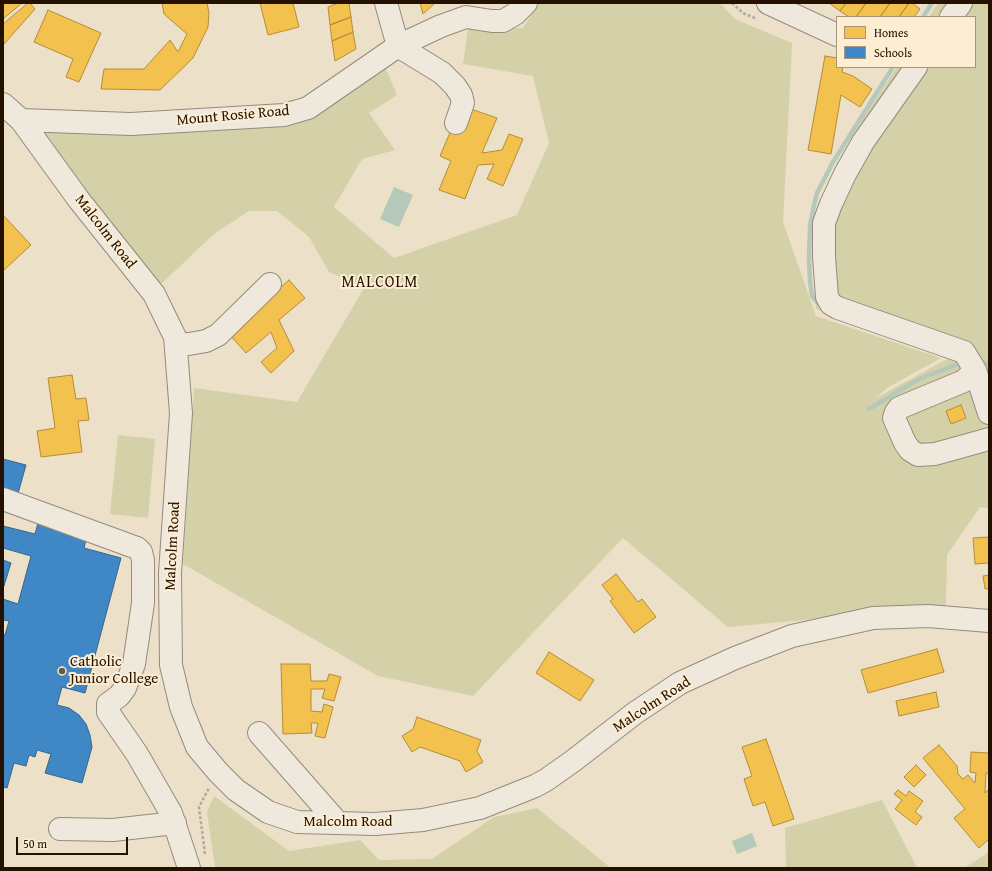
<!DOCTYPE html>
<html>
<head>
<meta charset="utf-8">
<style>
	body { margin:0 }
	#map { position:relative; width:992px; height:871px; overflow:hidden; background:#ece0c9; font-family:"Gentium Book Plus",serif }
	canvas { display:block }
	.frame { position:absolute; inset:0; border:4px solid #251100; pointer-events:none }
	.legend { position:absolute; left:836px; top:16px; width:140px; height:52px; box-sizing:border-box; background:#fcedd3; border:1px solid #a6957f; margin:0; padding:5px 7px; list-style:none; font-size:12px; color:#251100 }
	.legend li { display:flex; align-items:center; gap:8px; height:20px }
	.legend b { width:20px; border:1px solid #a6957f }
	.scale { position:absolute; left:16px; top:837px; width:112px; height:18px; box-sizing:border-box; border:2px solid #251100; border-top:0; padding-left:5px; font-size:12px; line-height:14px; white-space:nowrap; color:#251100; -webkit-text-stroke:3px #fcedd3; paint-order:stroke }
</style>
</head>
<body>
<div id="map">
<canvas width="992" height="871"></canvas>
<div class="frame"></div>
<ul class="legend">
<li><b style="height:11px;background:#f2c14e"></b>Homes</li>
<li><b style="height:11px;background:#3f88c5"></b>Schools</li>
</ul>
<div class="scale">50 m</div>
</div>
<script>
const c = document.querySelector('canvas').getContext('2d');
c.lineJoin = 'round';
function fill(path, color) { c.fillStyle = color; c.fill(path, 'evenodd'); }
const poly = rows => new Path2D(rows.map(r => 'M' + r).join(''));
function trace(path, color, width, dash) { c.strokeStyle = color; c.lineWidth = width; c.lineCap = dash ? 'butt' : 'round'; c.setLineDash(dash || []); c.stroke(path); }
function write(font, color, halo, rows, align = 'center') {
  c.font = font + ' "Gentium Book Plus",serif'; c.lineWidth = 4; c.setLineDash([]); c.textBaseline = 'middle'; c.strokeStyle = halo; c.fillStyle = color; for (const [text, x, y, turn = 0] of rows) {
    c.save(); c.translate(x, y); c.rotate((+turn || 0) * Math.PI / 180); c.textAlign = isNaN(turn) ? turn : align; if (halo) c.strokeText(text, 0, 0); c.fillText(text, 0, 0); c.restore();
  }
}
const green = poly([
	[539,3,720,3,735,19,792,43,783,222,816,316,941,358,887,388,876,398,949,358,816,309,815,281,816,227,827,187,862,120,897,67,975,67,975,17,929,17,938,3,989,3,989,508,980,507,947,555,946,607,728,627,623,538,473,696,378,676,183,564,194,388,297,402,364,288,329,272,309,237,277,211,249,211,214,234,158,287,35,129,283,127,309,119,385,67,397,95,369,113,395,150,362,159,334,207,394,258,517,215,549,143,533,76,463,64,468,28,523,28],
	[118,435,155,439,148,518,110,514],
	[214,796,289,851,360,840,379,860,432,859,494,817,537,808,611,868,215,868,207,812],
	[882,800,917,868,786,868,785,828],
	[989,852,989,868,964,868]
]);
const water = poly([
	[394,187,413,195,399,227,380,219],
	[752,833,757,846,737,854,732,841]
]);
const homes = poly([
	[3,3,22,3,3,19,3,3],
	[28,3,30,3,35,9,4,44,3,42,3,24,28,3],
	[162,3,207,3,209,13,208,27,193,58,160,90,101,89,104,69,144,69,170,40,178,52,187,34,164,14,162,3],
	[260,3,293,3,299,27,268,35,260,3],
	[338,3,349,3,351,17,330,25,328,7,338,3],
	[420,3,435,3,423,14,420,3],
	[829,3,846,3,840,11,829,3],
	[846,3,866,3,856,17,849,17,840,11,846,3],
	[866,3,890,3,880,17,856,17,866,3],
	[890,3,909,3,899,17,880,17,890,3],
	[909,3,912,3,920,9,914,17,899,17,909,3],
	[48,10,101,33,79,82,66,77,73,59,34,42,48,10],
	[351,17,353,32,332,41,330,25,351,17],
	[353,32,356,49,335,61,332,41,353,32],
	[825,56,837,58,837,67,843,67,842,72,853,76,872,89,860,107,841,95,831,154,808,150,825,56],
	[471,109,497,118,482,153,502,150,509,134,523,139,503,186,487,179,494,164,478,165,465,199,439,190,451,161,440,156,452,128,462,132,471,109],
	[3,215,31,245,3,271,3,215],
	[289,280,305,298,279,320,294,351,271,373,261,362,277,348,271,332,246,353,228,333,289,280],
	[72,375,76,399,86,398,89,420,78,421,82,452,41,457,37,431,55,428,48,378,72,375],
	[961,405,966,418,951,424,946,411,961,405],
	[989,537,989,563,975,564,973,538,989,537],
	[616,574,638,602,642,599,656,617,634,633,610,601,613,599,602,585,616,574],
	[989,575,989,589,985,589,983,576,989,575],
	[937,649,944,672,868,693,861,670,937,649],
	[549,652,594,680,580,701,536,673,549,652],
	[281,664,310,664,311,681,327,681,329,674,341,677,334,701,322,698,325,689,311,689,311,711,322,712,324,704,333,707,325,738,315,736,318,723,311,723,312,733,283,734,281,664],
	[936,692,939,707,899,716,896,701,936,692],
	[417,717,481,740,477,751,483,762,466,772,460,761,420,747,412,752,402,736,413,729,417,717],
	[766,739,794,819,773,826,765,802,753,806,744,779,752,776,742,747,766,739],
	[939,745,957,766,958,774,963,779,968,775,975,783,976,773,970,772,971,752,989,753,989,773,986,773,985,793,989,789,989,839,979,848,954,818,965,809,923,758,939,745],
	[916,765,926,775,914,787,904,777,916,765],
	[898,790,906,796,909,791,923,801,915,812,922,817,916,825,895,809,902,800,894,794,898,790]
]);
const schools = poly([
	[3,459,26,465,17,497,3,493,3,459],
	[39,519,88,532,84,548,121,558,85,693,62,687,57,705,69,708,79,715,86,724,90,735,92,747,82,783,45,773,51,754,37,750,35,757,29,755,26,766,14,763,7,788,3,787,3,634,5,635,9,621,3,620,3,599,18,604,31,556,3,548,3,526,35,534,39,519],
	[3,560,11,563,3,589,3,560]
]);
const stream = poly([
	[923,17,932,3],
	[822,305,818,303,812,296,810,281,809,259,810,226,814,205,817,193,833,162,893,67],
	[979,361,989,365],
	[869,409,919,379,964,362]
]);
const path = poly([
	[732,3,743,13,757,19],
	[205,854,199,807,209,788]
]);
const minor = poly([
	[386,3,398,46],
	[768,3,837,35],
	[951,17,961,3],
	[398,46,442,73,455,86,461,95,463,103,456,123],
	[916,67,863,142,845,174,831,204,824,223,824,257,827,297,831,304,838,308,964,352,975,370,989,413],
	[3,104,21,120,79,200,154,294,175,337,181,413,170,573,171,665,181,707,197,747,218,772,236,790,268,812,297,822,375,824,423,820,480,808,535,786,546,780,573,761,635,713,680,683,735,658,792,636,873,618,928,616,989,621],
	[21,120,131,124,284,115,308,108,398,46,441,26,466,17,492,21,503,21,515,14,526,3],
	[176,345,189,344,206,341,218,335,270,284],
	[975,370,964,381,899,408,896,412,894,418,905,443,910,450,918,455,935,454,989,439],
	[3,499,137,548,141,552,143,560,143,603,134,664,125,688,119,696,108,704,108,712,137,754,171,813,189,868],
	[259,733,338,823],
	[60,829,113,830,175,823]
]);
const markers = [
	[62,671,4,"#6b5946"]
];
const streetNames = [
	["Mount Rosie Road",233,116,-5],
	["Malcolm Road",105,232,52],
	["Malcolm Road",173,546,-87],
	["Malcolm Road",652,705,-33],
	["Malcolm Road",348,822]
];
const poiNames = [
	["Catholic",70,662],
	["Junior College",70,679]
];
const neighbourhoodNames = [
	["MALCOLM",380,283]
];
fill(green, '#d4d1a9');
fill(water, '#b5c8ba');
fill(homes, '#f2c14e');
trace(homes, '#b48c37', 1);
fill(schools, '#3f88c5');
trace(schools, '#37648a', 1);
trace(stream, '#b5c8ba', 4.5);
trace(minor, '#948b7c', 24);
trace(path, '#b0a99d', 2.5, [3, 2]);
trace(minor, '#efe8dd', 22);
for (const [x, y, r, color] of markers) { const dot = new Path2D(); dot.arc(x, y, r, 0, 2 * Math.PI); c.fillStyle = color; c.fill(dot); trace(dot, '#fcedd3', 1.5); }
write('15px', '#251100', '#fcedd3', streetNames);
write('15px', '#251100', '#fcedd3', poiNames, 'left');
c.letterSpacing = '1px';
write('16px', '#251100', '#fcedd3', neighbourhoodNames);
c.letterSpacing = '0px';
</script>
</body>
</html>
